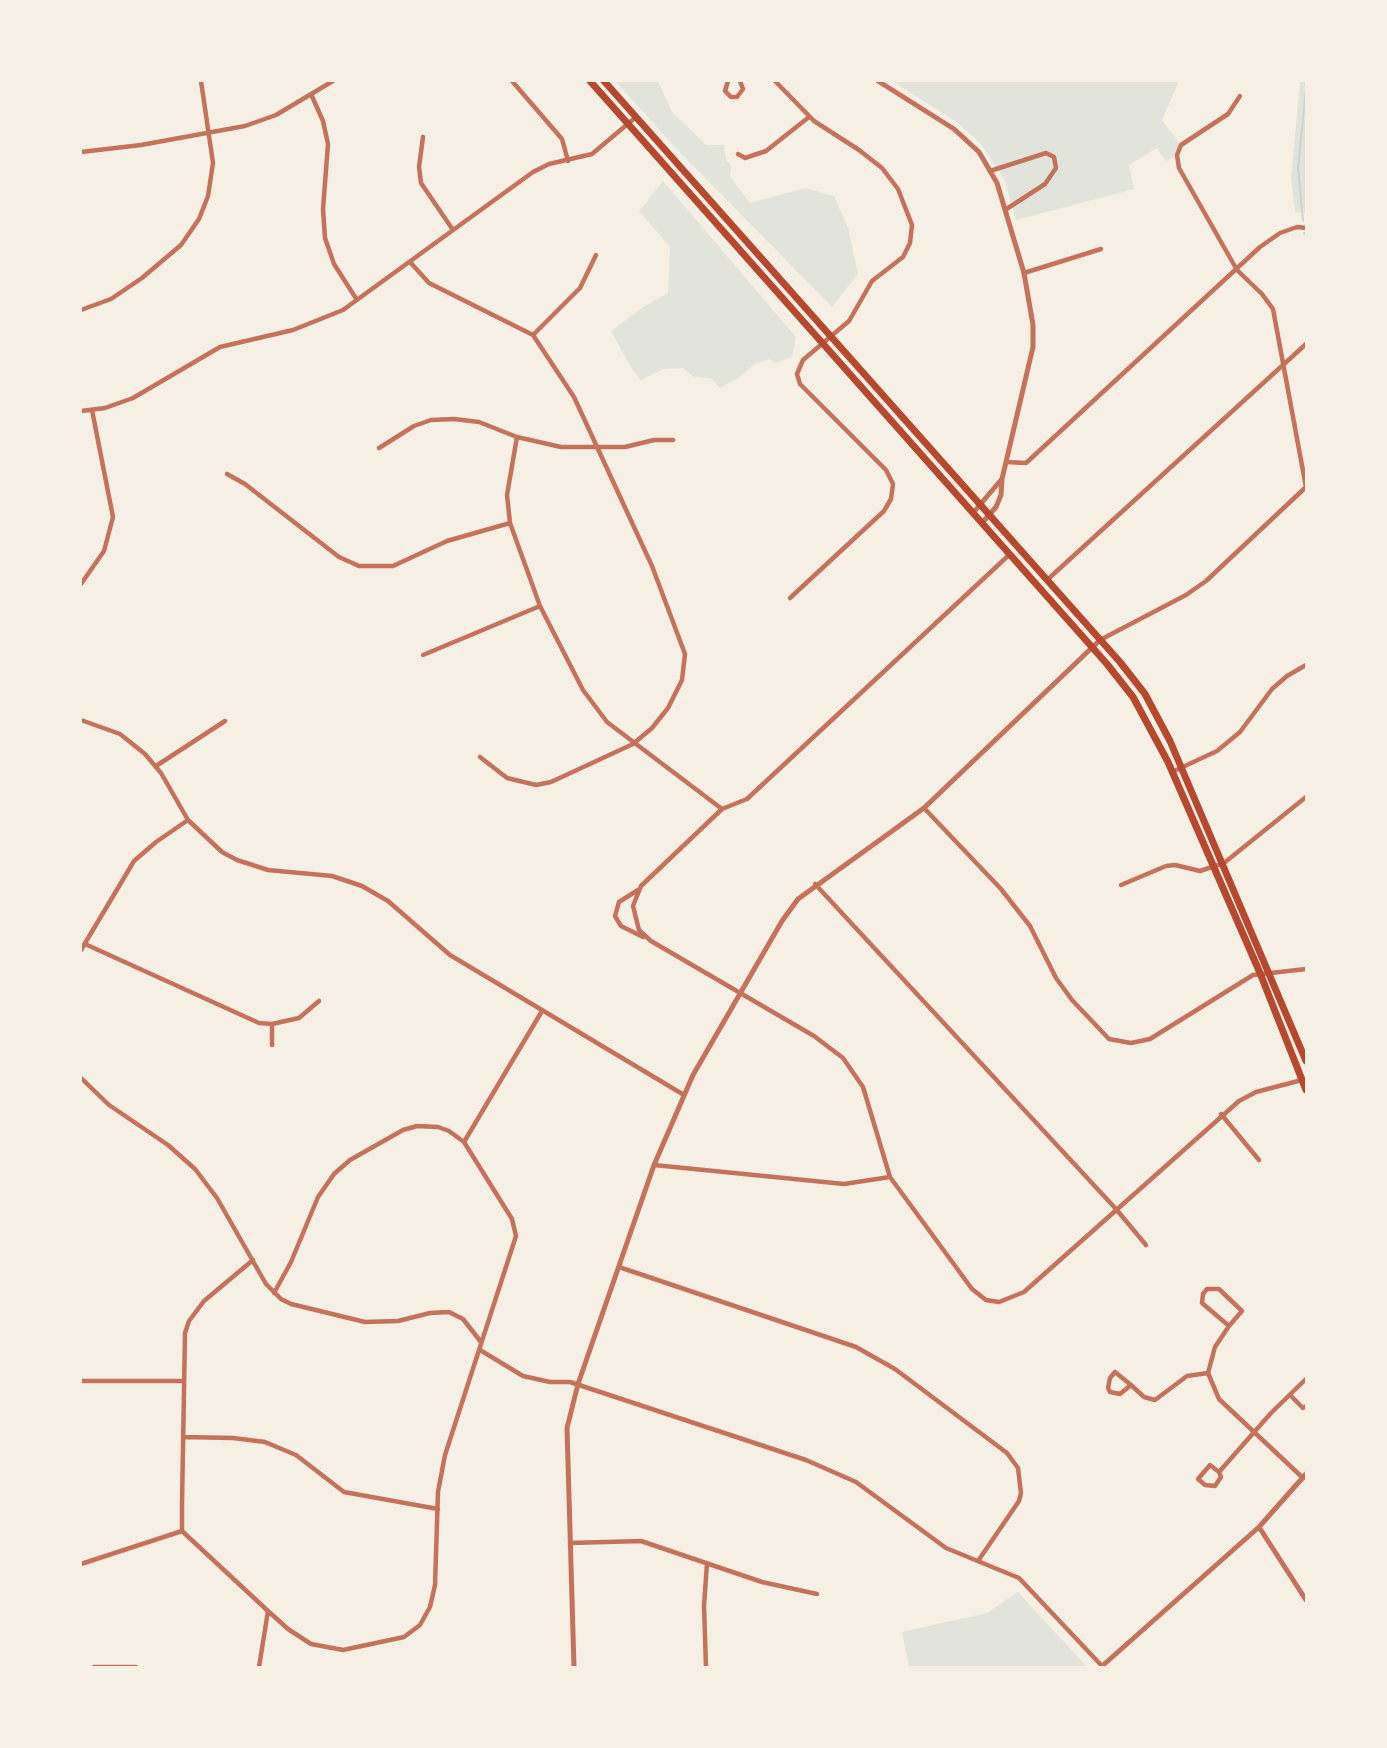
<!DOCTYPE html>
<html>
<head>
<meta charset="utf-8">
<style>
	body { margin:0 }
	#map { position:relative; width:1387px; height:1748px; overflow:hidden; background:#f6efe4; font-family:"Crimson Pro",serif }
	canvas { display:block }
	.frame { position:absolute; inset:0; border:82px solid #f6efe4; pointer-events:none }
</style>
</head>
<body>
<div id="map">
<canvas width="1387" height="1748"></canvas>
<div class="frame"></div>
</div>
<script>
const c = document.querySelector('canvas').getContext('2d');
c.lineJoin = 'round';
function fill(path, color) { c.fillStyle = color; c.fill(path, 'evenodd'); }
const poly = rows => new Path2D(rows.map(r => 'M' + r).join(''));
function trace(path, color, width, dash) { c.strokeStyle = color; c.lineWidth = width; c.lineCap = dash ? 'butt' : 'round'; c.setLineDash(dash || []); c.stroke(path); }
const green = poly([
	[615,81,658,81,672,112,706,145,724,145,726,160,731,165,730,177,750,203,805,188,834,196,848,228,858,274,832,307,674,146],
	[892,81,1179,81,1162,120,1181,145,1177,155,1166,161,1157,148,1129,165,1134,189,1016,220,1005,181,981,144,958,123],
	[1300,81,1306,81,1306,213,1295,212,1291,179],
	[663,181,796,337,792,357,776,363,769,359,755,364,738,378,720,388,711,378,694,377,683,368,663,369,641,380,632,369,611,331,643,307,668,293,670,247,639,211],
	[1018,1592,1087,1667,909,1667,902,1632,987,1613]
]);
const stream = poly([
	[1303,221,1298,168,1306,89],
	[1304,233,1306,235]
]);
const minor = poly([
	[512,81,562,139,568,161],
	[728,81,725,91,731,97,737,97,743,89,740,81],
	[775,81,814,121,859,150,882,168,898,189,912,225,910,243,903,257,872,281,849,321,803,360,797,374,800,384,886,470,893,484,891,499,884,511,790,598],
	[311,94,323,121,328,144,323,209,325,238,334,264,357,300],
	[1240,96,1228,114,1181,145,1177,155,1179,168,1237,270,1262,294,1273,309,1306,487],
	[423,137,419,167,421,183,453,230],
	[81,152,141,145,245,126,276,115,333,81],
	[738,154,745,158,766,151,809,117],
	[990,171,1046,153,1054,157,1056,168,1045,184,1005,210],
	[410,262,429,283,533,335,574,397,652,566,685,654,682,680,668,708,652,728,633,744,551,782,536,785,507,778,480,757],
	[1024,273,1101,249],
	[81,310,111,299,142,278,181,245,199,219,208,196,213,163,201,81],
	[533,335,580,288,596,255],
	[81,411,105,408,133,398,220,347,293,330,343,310,533,172,549,164,592,154,636,117],
	[517,437,507,495,510,523,540,606,583,690,607,722,722,809],
	[379,448,414,426,431,420,454,419,479,422,517,437,561,447,625,447,654,440,673,440],
	[1006,462,1026,463,1260,247,1280,233,1297,227,1306,228],
	[227,474,245,484,339,557,359,566,393,566,447,541,510,523],
	[1010,554,747,799,722,809,641,886,633,906,639,930,651,941,814,1036,843,1058,863,1087,890,1177,972,1289,986,1300,999,1302,1024,1292,1239,1101,1256,1092,1302,1080],
	[1047,580,1306,344],
	[81,584,104,551,113,517,92,410],
	[1100,640,1186,595,1206,581,1306,487],
	[423,655,540,606],
	[81,720,120,734,145,754,161,773,188,820,222,852,237,860,268,870,332,876,362,886,388,901,450,955,684,1095],
	[156,766,225,721],
	[1172,772,1217,751,1240,732,1272,689,1287,676,1306,665],
	[924,808,1001,889,1030,926,1056,978,1072,1000,1109,1039,1131,1043,1150,1039,1253,975,1306,969],
	[815,884,1116,1209,1146,1245],
	[1121,885,1166,866,1175,865,1200,871,1224,863,1306,797],
	[638,890,619,902,615,916,621,926,643,937],
	[85,944,259,1023,272,1024,299,1018,319,1001],
	[81,950,134,861,156,842,188,820],
	[272,1024,272,1045],
	[81,1078,109,1105,168,1145,195,1169,217,1198,266,1284,281,1299,291,1304,365,1322,398,1321,430,1313,449,1312,463,1319,481,1342],
	[1221,1114,1259,1160],
	[654,1165,844,1184,890,1177],
	[253,1260,204,1301,189,1321,185,1333,182,1505,182,1531,268,1611,259,1667],
	[619,1267,856,1347,895,1369,1007,1453,1018,1468,1021,1493,1019,1501,978,1561],
	[274,1293,291,1262,318,1197,334,1174,350,1160,403,1130,417,1126,438,1127,449,1131,464,1142],
	[1229,1326,1242,1311,1219,1289,1207,1289,1203,1294,1202,1303,1229,1326,1215,1347,1208,1373,1219,1399,1303,1478],
	[480,1350,523,1376,550,1382,570,1382,806,1460,856,1482,946,1548,1019,1578,1102,1666],
	[81,1381,183,1381],
	[1131,1385,1120,1394,1110,1392,1108,1388,1110,1378,1115,1372,1131,1385,1144,1397,1155,1400,1187,1376,1208,1373],
	[1290,1395,1303,1408,1306,1406],
	[184,1437,233,1438,265,1442,296,1455,344,1492,438,1509],
	[1219,1472,1210,1465,1198,1479,1205,1485,1215,1486,1221,1477,1219,1472,1271,1413,1306,1379],
	[570,1543,641,1541,762,1582,817,1594],
	[81,1564,182,1531],
	[268,1611,288,1629,311,1644,343,1650,404,1637,420,1625,430,1607,435,1585,438,1492,445,1455,516,1236,512,1219,464,1142,542,1011],
	[94,1667,136,1667],
	[706,1667,704,1606,707,1563]
]);
const tertiary = poly([
	[878,81,954,129,979,152,997,183,1024,273,1033,325,1033,347,1002,479,1001,495,996,507,982,523],
	[973,513,1001,480],
	[1259,1527,1306,1600],
	[574,1667,567,1428,578,1384,654,1165,693,1075,782,921,798,899,924,808,1100,640],
	[1101,1667,1259,1527,1306,1474]
]);
const primary = poly([
	[590,81,1107,664,1133,697,1168,762,1260,973,1306,1090],
	[604,81,1120,662,1145,694,1170,741,1306,1061]
]);
fill(green, '#e2e4dc');
trace(stream, '#c9d6d2', 2);
trace(minor, '#c5725c', 4.5);
trace(tertiary, '#c5725c', 5);
trace(primary, '#b5482f', 7);
</script>
</body>
</html>
